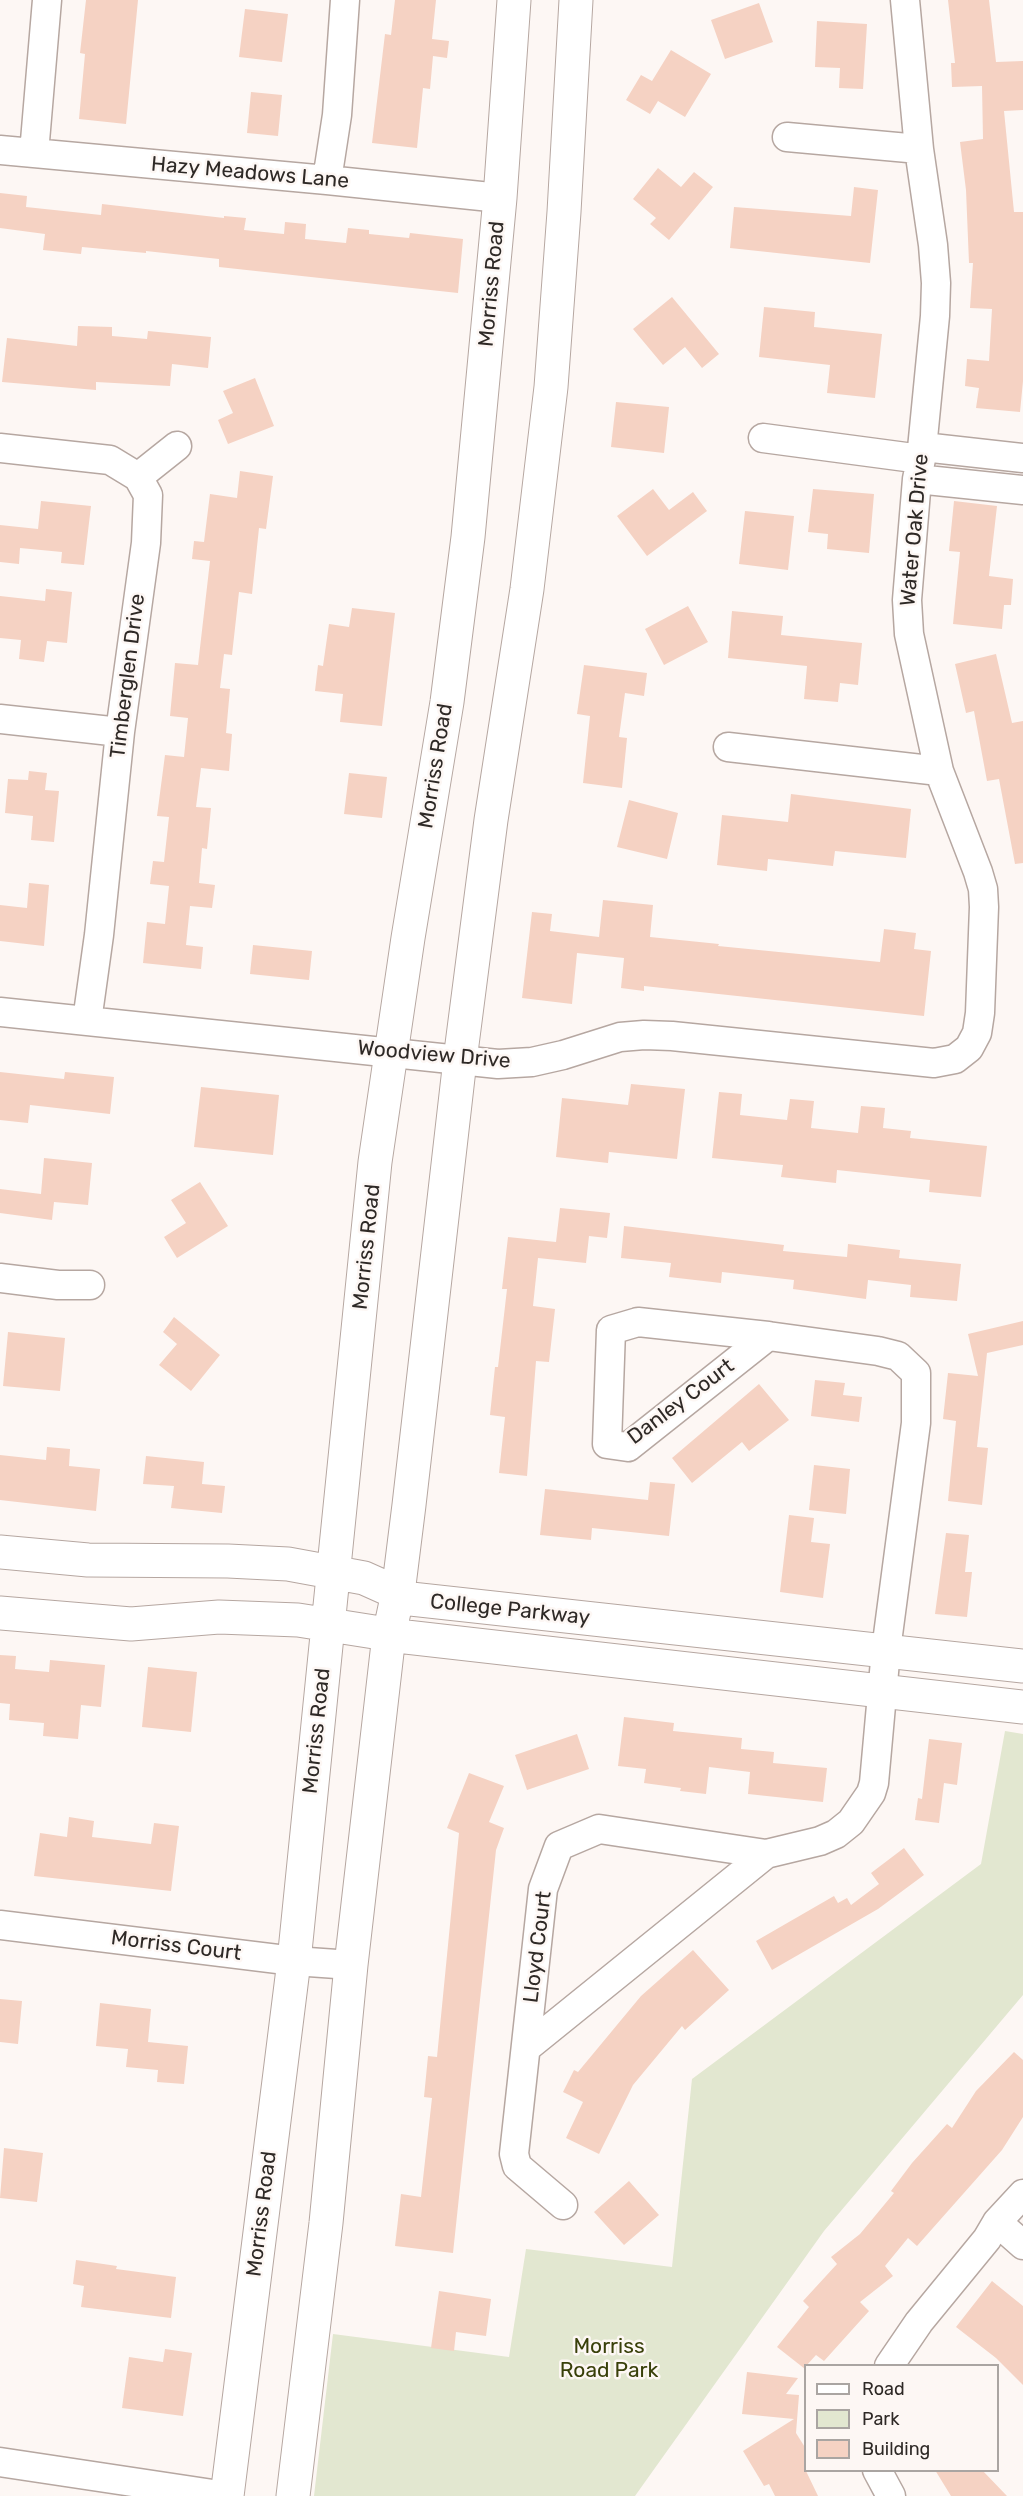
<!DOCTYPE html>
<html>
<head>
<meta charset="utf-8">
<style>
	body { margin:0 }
	#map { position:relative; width:1023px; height:2496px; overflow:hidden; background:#fdf7f4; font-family:Rubik,sans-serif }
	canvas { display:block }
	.legend { position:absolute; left:804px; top:2364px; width:195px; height:108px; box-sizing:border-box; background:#fdf7f4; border:2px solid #aaa5a2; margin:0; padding:8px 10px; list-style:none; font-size:18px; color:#2e2926 }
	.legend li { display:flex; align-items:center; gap:12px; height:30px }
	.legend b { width:30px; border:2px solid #aaa5a2 }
</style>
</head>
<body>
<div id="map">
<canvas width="1023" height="2496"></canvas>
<ul class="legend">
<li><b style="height:8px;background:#fff"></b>Road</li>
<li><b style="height:16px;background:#e2e7d0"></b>Park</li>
<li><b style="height:16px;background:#f5d2c3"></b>Building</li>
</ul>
</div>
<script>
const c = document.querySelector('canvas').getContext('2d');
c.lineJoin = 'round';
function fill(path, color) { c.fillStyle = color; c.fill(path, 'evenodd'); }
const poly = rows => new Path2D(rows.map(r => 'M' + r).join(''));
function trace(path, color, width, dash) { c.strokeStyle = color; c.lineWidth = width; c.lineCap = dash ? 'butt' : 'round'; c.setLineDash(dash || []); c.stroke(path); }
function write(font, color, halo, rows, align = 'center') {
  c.font = font + ' Rubik,sans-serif'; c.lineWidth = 5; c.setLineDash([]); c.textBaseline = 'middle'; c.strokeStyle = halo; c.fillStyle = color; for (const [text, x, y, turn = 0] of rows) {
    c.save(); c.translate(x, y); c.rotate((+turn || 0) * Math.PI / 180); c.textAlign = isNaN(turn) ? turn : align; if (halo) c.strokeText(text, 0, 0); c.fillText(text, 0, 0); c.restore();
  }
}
const green = poly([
	[1005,1731,1023,1734,1023,1995,824,2231,635,2496,314,2496,333,2334,509,2357,526,2249,672,2267,692,2079,981,1864]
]);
const building = poly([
	[86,0,138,0,126,124,79,119,85,54,80,53],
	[395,0,436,0,432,39,449,41,447,58,433,56,430,89,423,88,417,148,372,143,385,34,391,35],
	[948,0,989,0,996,62,1023,61,1023,110,1004,111,1014,212,1023,212,1023,381,1020,412,976,408,979,388,965,386,967,359,989,361,992,309,970,308,973,263,969,263,966,190,960,142,983,139,982,86,952,87,951,63,955,63],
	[759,3,773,42,725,59,711,20],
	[245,9,288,14,282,62,239,57],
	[817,21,867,24,863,89,839,88,840,68,815,67],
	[671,50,711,74,685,117,658,101,650,114,626,100,641,75,652,81],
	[251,92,282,95,278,136,247,133],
	[658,168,681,187,694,172,713,187,669,240,650,224,656,218,633,199],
	[854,187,878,190,870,263,730,248,734,207,851,216],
	[0,193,27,196,26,207,101,215,102,204,224,218,224,216,246,218,244,230,284,234,285,222,306,224,305,239,346,243,348,228,369,230,369,234,409,238,410,233,463,239,458,293,219,267,219,259,146,251,146,253,82,247,81,254,43,250,45,234,0,228],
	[672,297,719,354,702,368,685,347,663,365,633,329],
	[764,307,815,312,814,327,882,334,875,398,827,393,830,365,759,357],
	[78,326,112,327,112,336,147,339,148,331,211,337,208,368,172,364,170,386,96,382,96,390,2,382,7,338,77,346],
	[255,378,274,426,228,444,218,420,233,413,223,391],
	[616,402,669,407,664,453,611,447],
	[240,471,273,476,266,529,259,528,252,594,239,592,232,655,224,654,220,688,230,689,226,733,232,734,229,771,201,768,196,807,211,808,207,849,202,848,199,883,215,885,212,908,190,906,186,945,203,947,201,969,143,963,147,922,165,924,169,886,150,884,153,861,164,862,169,817,157,816,165,755,184,757,188,718,170,716,175,663,198,665,210,561,192,559,194,541,204,542,210,494,237,498],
	[653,489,669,510,693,492,707,511,647,556,617,516],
	[813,489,874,494,869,553,827,549,828,534,808,532],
	[41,501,91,506,84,565,61,563,62,552,20,548,19,564,0,562,0,525,38,529],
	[954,501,997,506,989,576,1013,579,1011,605,1004,605,1002,629,953,624,960,552,949,551],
	[745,511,794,516,788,570,739,564],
	[46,589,72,592,67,643,47,641,44,662,19,659,21,640,0,638,0,596,45,601],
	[688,606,708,642,664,665,645,629],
	[352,608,395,613,382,726,340,722,343,694,315,691,318,665,323,666,329,624,349,627],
	[732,611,783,616,781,635,862,643,858,685,840,683,838,702,804,699,807,666,728,658],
	[996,654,1012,723,1023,721,1023,863,1015,864,999,779,987,781,974,711,966,713,955,664],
	[584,665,647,673,644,696,625,693,619,737,627,738,622,788,583,783,590,716,577,714],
	[29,771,47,773,45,790,59,791,54,842,31,840,33,816,5,813,8,779,28,780],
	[349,773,387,777,382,818,344,814],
	[791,794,911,809,906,858,835,851,833,866,768,859,767,871,717,865,722,815,788,822],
	[629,800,678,813,667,859,617,847],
	[29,883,49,885,44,946,0,941,0,905,27,908],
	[603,900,653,905,650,937,719,944,718,946,880,962,884,929,916,933,914,949,931,951,924,1016,644,986,644,991,621,988,624,958,577,953,572,1004,522,998,532,912,552,914,550,931,599,937],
	[253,945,312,951,309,980,250,974],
	[0,1072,64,1079,65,1072,114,1077,110,1114,30,1105,28,1123,0,1120],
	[631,1084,685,1089,677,1159,609,1152,608,1163,556,1157,562,1098,628,1105],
	[201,1087,279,1095,273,1155,194,1147],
	[719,1092,742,1094,740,1115,787,1120,790,1099,814,1101,811,1128,858,1133,861,1106,885,1108,883,1128,911,1131,910,1138,987,1146,981,1197,929,1192,930,1180,837,1170,836,1183,781,1177,783,1165,712,1158],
	[44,1158,92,1163,88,1205,54,1202,52,1220,0,1213,0,1189,41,1194],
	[200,1182,228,1226,177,1258,164,1237,186,1223,171,1200],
	[560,1208,610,1213,607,1238,589,1236,586,1263,538,1258,533,1306,555,1309,549,1362,536,1361,527,1476,499,1473,505,1417,490,1415,495,1367,498,1367,507,1289,502,1289,508,1237,556,1242],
	[624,1226,784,1245,783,1251,847,1257,848,1244,900,1250,899,1258,961,1264,957,1301,910,1297,911,1285,868,1280,866,1299,793,1289,794,1280,722,1272,721,1283,669,1277,671,1263,621,1258],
	[174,1317,220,1355,191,1391,159,1365,177,1344,163,1332],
	[1023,1321,1023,1345,987,1353,977,1447,988,1448,982,1505,948,1501,956,1421,943,1419,948,1373,978,1376,968,1334],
	[8,1332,65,1338,60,1391,3,1386],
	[815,1380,845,1383,843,1395,862,1397,859,1422,811,1416],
	[759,1384,789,1420,749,1451,742,1442,692,1483,672,1458],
	[47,1447,70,1449,69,1466,100,1469,96,1511,0,1500,0,1455,46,1460],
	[146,1456,204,1462,202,1484,225,1486,222,1513,171,1508,174,1486,143,1484],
	[814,1465,850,1469,846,1514,809,1510],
	[650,1482,675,1484,669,1536,592,1528,591,1540,540,1535,545,1489,648,1500],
	[789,1515,814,1518,811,1542,830,1544,823,1598,780,1592],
	[946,1533,969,1535,965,1572,972,1572,967,1617,935,1614],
	[0,1655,16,1656,15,1669,49,1672,50,1660,105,1665,101,1707,81,1705,78,1739,43,1736,44,1723,9,1720,10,1704,0,1703],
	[148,1667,197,1672,191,1732,142,1727],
	[624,1717,674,1723,673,1731,742,1738,741,1749,774,1752,773,1763,827,1768,823,1802,748,1794,750,1772,709,1767,706,1794,680,1791,681,1788,644,1783,646,1769,618,1766],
	[577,1734,589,1769,527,1790,515,1755],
	[929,1739,962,1743,957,1785,944,1783,939,1823,915,1820,918,1798,922,1799],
	[469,1773,504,1786,489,1822,504,1828,496,1850,453,2253,395,2246,401,2194,421,2197,432,2098,424,2097,428,2056,437,2057,459,1833,447,1828],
	[69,1817,94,1821,92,1837,151,1844,154,1823,179,1826,171,1891,34,1876,40,1833,67,1837],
	[904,1848,924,1875,878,1909,772,1970,756,1941,834,1896,838,1903,847,1898,851,1905,879,1884,871,1873],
	[693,1950,729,1990,685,2030,682,2026,633,2085,599,2154,566,2138,583,2102,563,2092,574,2070,578,2072,641,1996],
	[0,1999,22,2001,18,2044,0,2042],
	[100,2003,151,2009,148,2042,188,2046,184,2084,157,2082,158,2070,126,2067,128,2049,96,2046],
	[1014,2052,1023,2060,1023,2117,1002,2150,917,2246,908,2238,885,2266,893,2276,860,2302,869,2311,824,2361,816,2355,806,2366,805,2369,777,2347,809,2307,803,2301,837,2264,831,2257,860,2234,894,2193,891,2191,912,2163,947,2124,952,2128,976,2091],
	[4,2148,43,2153,37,2202,0,2198],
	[629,2181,659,2215,624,2245,594,2212],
	[76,2260,117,2266,116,2269,176,2277,171,2318,81,2307,84,2286,73,2284],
	[992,2281,1023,2306,1023,2385,996,2358,956,2327],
	[439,2291,491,2299,486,2336,456,2332,454,2351,431,2348],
	[165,2349,192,2353,183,2416,122,2408,129,2357,163,2362],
	[747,2372,798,2378,786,2394,799,2395,796,2433,806,2449,806,2471,818,2496,775,2496,769,2484,764,2486,743,2451,794,2419,742,2414],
	[935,2470,982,2470,1007,2496,951,2496]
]);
const minor = poly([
	[787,137,919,149],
	[0,150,327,180,500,198],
	[34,153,47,0],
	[327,180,337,115,345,0],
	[763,438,921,459],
	[923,447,1023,458],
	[0,448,110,460,138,477,148,495,146,543,120,732,99,935,87,1021],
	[138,477,177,446],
	[917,479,1023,490],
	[0,719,120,732],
	[728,747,939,771],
	[0,1012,498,1064,532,1062,563,1055,620,1037,644,1035,672,1036,934,1063,955,1059,969,1048,977,1033,980,1013,984,907,983,889,978,872,939,771,909,634,907,600,917,479,921,459,935,316,936,283,933,245,919,149,905,0],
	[0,1278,58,1285,90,1285],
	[638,1322,768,1336,628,1447,607,1444,611,1330,638,1322],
	[0,1925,294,1961,351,1965],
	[526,2048,766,1854],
	[563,2205,517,2166,514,2154,543,1889,559,1846,599,1829,766,1854,820,1841,836,1834,851,1822,871,1793,874,1783,886,1650,916,1423,916,1373,898,1356,878,1351,768,1336],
	[997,2222,1023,2245],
	[889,2366,919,2322,987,2239,997,2222,1023,2194],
	[0,2462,226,2496],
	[877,2470,891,2496]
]);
const major = poly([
	[0,1552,88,1560,228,1561,288,1564,364,1578,411,1599,1023,1666],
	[0,1613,131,1624,219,1617,298,1620,406,1637,1023,1707],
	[227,2496,294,1961,375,1162,408,938,447,702,468,537,500,198,514,0],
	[293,2496,326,2223,351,1965,389,1635,398,1593,409,1505,460,1060,491,820,527,589,551,387,564,212,576,0]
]);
const streetNames = [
	["Hazy Meadows Lane",250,173,5],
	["Morriss Road",492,284,-85],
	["Water Oak Drive",915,530,-85],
	["Timberglen Drive",128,676,-83],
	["Morriss Road",436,766,-81],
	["Woodview Drive",434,1055,5],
	["Morriss Road",367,1247,-84],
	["Danley Court",681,1402,-37],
	["College Parkway",510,1610,6],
	["Morriss Road",317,1731,-84],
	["Morriss Court",176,1946,7],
	["Lloyd Court",538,1947,-83],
	["Morriss Road",262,2214,-83]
];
const parkNames = [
	["Morriss",609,2347],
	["Road Park",609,2371]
];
fill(green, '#e2e7d0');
fill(building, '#f5d2c3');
trace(minor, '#b6a7a1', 31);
trace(major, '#b6a7a1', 35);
trace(minor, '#fff', 28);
trace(major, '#fff', 33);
write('21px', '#2e2926', '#fdf7f4', streetNames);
write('21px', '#39400a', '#fdf7f4', parkNames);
</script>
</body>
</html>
